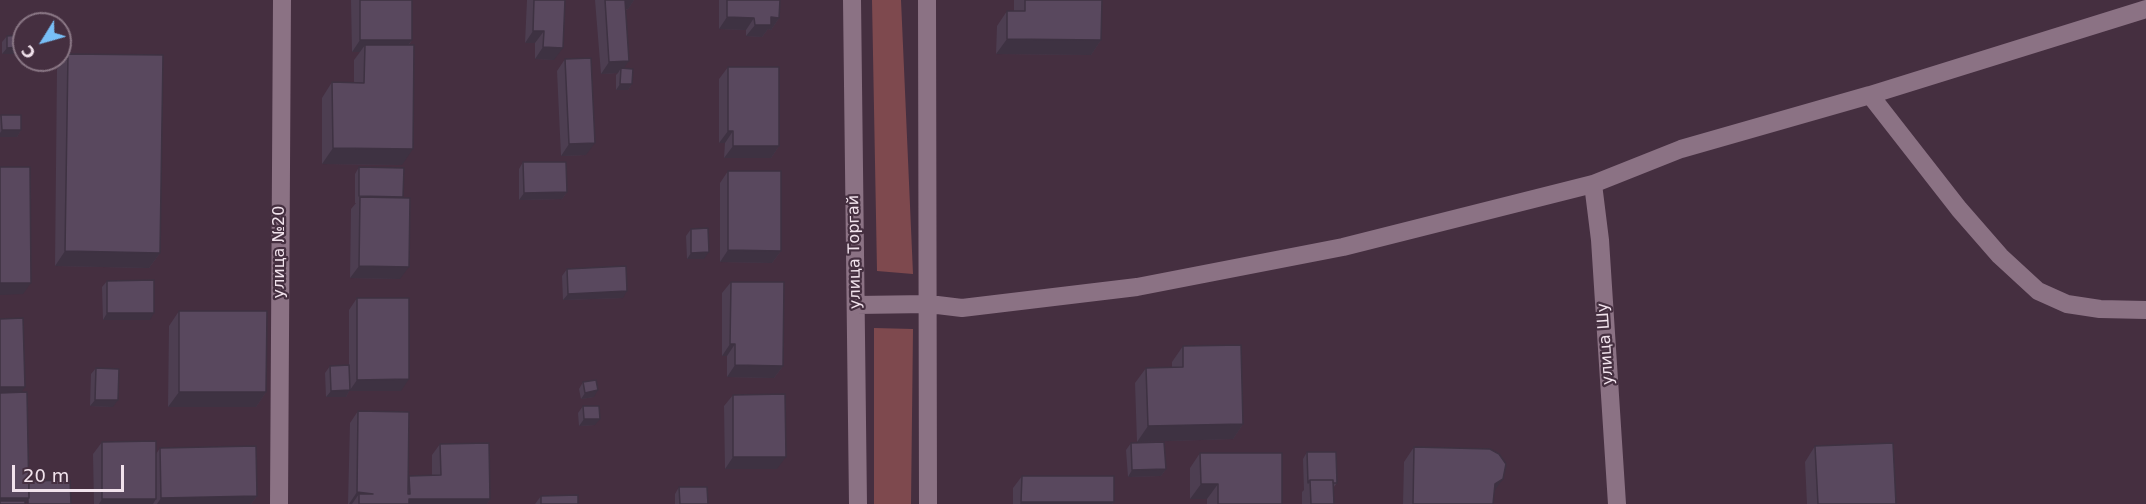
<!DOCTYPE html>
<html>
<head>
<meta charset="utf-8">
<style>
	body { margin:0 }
	#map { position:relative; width:2146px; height:504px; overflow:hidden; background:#452f40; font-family:"DejaVu Sans",sans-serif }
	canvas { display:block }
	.north { position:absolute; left:12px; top:12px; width:60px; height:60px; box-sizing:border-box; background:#452f40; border:2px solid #8a7785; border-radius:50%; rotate:233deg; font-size:16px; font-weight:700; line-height:24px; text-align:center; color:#f1e2ec }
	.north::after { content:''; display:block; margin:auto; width:21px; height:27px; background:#78bff7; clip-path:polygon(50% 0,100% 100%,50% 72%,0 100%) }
	.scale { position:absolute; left:12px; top:465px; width:112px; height:27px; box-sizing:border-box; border:3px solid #f1e2ec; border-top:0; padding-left:8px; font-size:18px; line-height:21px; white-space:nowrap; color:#f1e2ec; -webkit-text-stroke:4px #452f40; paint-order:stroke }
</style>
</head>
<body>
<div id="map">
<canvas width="2146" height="504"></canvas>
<div class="north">С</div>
<div class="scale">20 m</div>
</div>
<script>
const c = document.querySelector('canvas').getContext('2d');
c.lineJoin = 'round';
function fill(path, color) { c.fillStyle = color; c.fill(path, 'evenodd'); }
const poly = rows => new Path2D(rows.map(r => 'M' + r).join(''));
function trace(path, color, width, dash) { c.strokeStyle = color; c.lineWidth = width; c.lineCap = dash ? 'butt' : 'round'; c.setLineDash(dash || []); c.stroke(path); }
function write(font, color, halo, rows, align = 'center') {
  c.font = font + ' "DejaVu Sans",sans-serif'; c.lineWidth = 4.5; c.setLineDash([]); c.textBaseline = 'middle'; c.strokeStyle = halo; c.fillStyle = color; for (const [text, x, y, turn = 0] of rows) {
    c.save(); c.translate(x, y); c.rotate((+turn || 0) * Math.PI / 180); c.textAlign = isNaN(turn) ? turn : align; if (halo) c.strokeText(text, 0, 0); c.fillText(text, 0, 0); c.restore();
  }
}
const green = poly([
	[872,0,901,0,913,274,877,271],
	[874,328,913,329,911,504,874,504]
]);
const street = poly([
	[852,0,858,504],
	[927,0,928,504],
	[1870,95,1959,209,2000,256,2038,291,2067,304,2100,309,2146,310],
	[1593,184,1600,240,1617,504],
	[856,305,929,304,962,308,1137,287,1343,247,1593,184,1681,149,1870,95,2146,9],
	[279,504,282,0]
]);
const wall = poly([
	[351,0,412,0,412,40,409,45,402,165,322,164,322,98,332,82,354,83,354,60,360,52,352,52],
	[527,0,565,0,554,60,535,59,535,43,525,43],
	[595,0,634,0,628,9,626,10,624,69,632,84,628,90,616,90,616,75,618,73,601,74],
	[719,0,780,0,779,18,771,30,768,29,762,37,746,36,746,30,719,29],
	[1014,0,1102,0,1101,40,1091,55,996,54,997,26,1007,11,1014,11],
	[7,36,19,47,14,54,2,54,2,42],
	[68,54,160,253,149,268,55,266,57,69],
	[565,59,586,155,561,156,557,71],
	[728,67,779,146,771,158,724,158,725,143,719,143,719,79],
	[1,115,21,130,17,137,0,137,0,117],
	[523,162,567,192,562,199,519,200,519,169],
	[359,167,403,198,400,279,350,278,351,209,356,203,355,203,355,174],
	[728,171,781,251,772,263,720,262,720,183],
	[691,229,704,259,687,259,686,236],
	[567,269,623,298,563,300,562,276],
	[107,281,150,320,103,320,102,287],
	[731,282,783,366,774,378,727,377,727,356,722,356,722,293],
	[357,298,401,391,349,391,346,397,326,397,325,373,330,366,349,365,349,310],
	[179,311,266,392,256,407,168,407,169,326],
	[1183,346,1243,424,1233,439,1137,442,1135,383,1146,368,1172,367,1172,362],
	[96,368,113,407,90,406,91,374],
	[583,382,594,397,581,399,579,389],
	[733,395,777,469,725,469,724,406],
	[583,406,595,425,579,426,578,413],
	[358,411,408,478,409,476,432,475,432,455,440,444,490,499,487,504,348,504,350,423],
	[102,442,156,454,160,448,257,496,251,504,94,504,93,454],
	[1131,443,1166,469,1161,476,1128,477,1126,450],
	[1815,446,1896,504,1807,504,1805,462],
	[1414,447,1494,491,1493,504,1403,504,1404,462],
	[1307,452,1337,483,1333,488,1334,504,1302,504,1302,492,1304,490,1303,459],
	[1200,453,1282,504,1207,504,1207,499,1190,499,1190,468],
	[1022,476,1114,502,1112,504,1013,504,1013,488],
	[679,487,708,504,675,504,675,494],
	[541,496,578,504,535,504]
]);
const shadedWall = poly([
	[624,0,634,0,628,9,617,10],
	[727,17,754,18,746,30,719,29],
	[771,17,779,18,771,30,768,29,762,37,746,36,755,25],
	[533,31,544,31,535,43,525,43],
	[1007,39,1101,40,1091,55,996,54],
	[360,40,412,40,404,51,365,45,360,52,352,52],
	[19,47,14,54,2,54,7,48],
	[543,47,563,48,554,60,535,59],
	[629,61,621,72,621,68,618,73,601,74,609,62],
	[620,84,632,84,628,90,616,90],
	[2,130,21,130,17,137,0,137,0,133],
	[728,131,733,131,725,143,719,143],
	[595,143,586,155,561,156,569,144],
	[733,146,779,146,771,158,724,158],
	[333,148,413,149,402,165,322,164],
	[567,192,562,199,519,200,524,193],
	[728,250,781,251,772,263,720,262],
	[65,251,160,253,149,268,55,266],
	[709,252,704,259,687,259,691,253],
	[359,266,409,267,400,279,350,278],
	[0,283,31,283,23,294,0,295],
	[627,291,623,298,563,300,568,294],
	[107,313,154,313,150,320,103,320],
	[730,344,735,344,727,356,722,356],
	[735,365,783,366,774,378,727,377],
	[409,379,401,391,349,391,346,397,326,397,331,391,350,390,357,380],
	[0,387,25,387,17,399,0,399],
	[598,390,594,397,581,399,585,393],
	[179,392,266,392,256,407,168,407],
	[95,400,118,400,113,407,90,406],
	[584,419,600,419,595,425,579,426],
	[1243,424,1233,439,1137,442,1148,426],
	[733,457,786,457,777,469,725,469],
	[1166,469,1161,476,1128,477,1132,470],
	[1503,479,1492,494,1495,484],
	[1201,484,1218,484,1207,499,1190,499],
	[357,492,373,494,359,494,352,504,349,504],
	[257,496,251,504,157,504,161,498],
	[0,498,29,498,25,504,0,504],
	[102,499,156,499,153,504,99,504],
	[409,499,490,499,487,504,406,504],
	[1021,502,1114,502,1112,504,1020,504]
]);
const building = poly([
	[360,0,412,0,412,40,360,40,360,0],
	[534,0,565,0,563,48,543,47,544,31,533,31,534,0],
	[605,0,625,0,629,61,609,62,605,0],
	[727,0,780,0,779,18,771,17,771,25,755,25,754,18,727,17,727,0],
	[1025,0,1102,0,1101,40,1007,39,1007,11,1025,11,1025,0],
	[19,35,19,47,7,48,7,36,19,35],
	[365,45,414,45,413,149,333,148,332,82,364,83,365,45],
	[68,54,163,55,160,253,65,251,68,54],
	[591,58,595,143,569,144,565,59,591,58],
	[728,67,779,67,779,146,733,146,733,131,728,131,728,67],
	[621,68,633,69,632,84,620,84,621,68],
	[1,115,21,115,21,130,2,130,1,115],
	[523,162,566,162,567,192,524,193,523,162],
	[0,167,30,167,31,283,0,283,0,167],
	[359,167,404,168,403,197,359,196,359,167],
	[728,171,781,171,781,251,728,250,728,171],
	[360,197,410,198,409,267,359,266,360,197],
	[708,228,709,252,691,253,691,229,708,228],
	[626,266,627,291,568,294,567,269,626,266],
	[154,280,154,313,107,313,107,281,154,280],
	[731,282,784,282,783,366,735,365,735,344,730,344,731,282],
	[357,298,409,298,409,379,357,380,357,298],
	[179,311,267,311,266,392,179,392,179,311],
	[23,318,25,387,0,387,0,319,23,318],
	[1241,345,1243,424,1148,426,1146,368,1183,367,1183,346,1241,345],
	[349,365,350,390,331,391,330,366,349,365],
	[96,368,119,369,118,400,95,400,96,368],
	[596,380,598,390,585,393,583,382,596,380],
	[27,392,29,498,0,498,0,393,27,392],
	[785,394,786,457,733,457,733,395,785,394],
	[583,406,599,406,600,419,584,419,583,406],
	[358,411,409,412,408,494,410,494,409,476,441,475,440,444,489,443,490,499,409,499,409,504,359,504,359,494,373,494,357,492,358,411],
	[156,441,156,499,102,499,102,442,156,441],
	[1164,442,1166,469,1132,470,1131,443,1164,442],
	[1893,443,1896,504,1818,504,1815,446,1893,443],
	[256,446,257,496,161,498,160,448,256,446],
	[1414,447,1490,449,1499,454,1506,464,1503,479,1495,484,1493,504,1413,504,1414,447],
	[1307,452,1336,452,1337,483,1333,483,1333,480,1310,480,1308,483,1307,452],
	[1200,453,1282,453,1282,504,1218,504,1218,484,1201,484,1200,453],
	[1022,476,1114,476,1114,502,1021,502,1022,476],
	[70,480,71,504,28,504,28,499,29,498,29,481,70,480],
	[1310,480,1333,480,1334,504,1311,504,1310,480],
	[679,487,707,487,708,504,680,504,679,487],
	[578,495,578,504,541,504,541,496,578,495],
	[0,501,25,501,25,504,0,504,0,501]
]);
const streetNames = [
	["улица №20",280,252,-90],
	["улица Торгай",855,252,-91],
	["улица Шу",1606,344,-94]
];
fill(green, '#7e494e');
trace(street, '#8b7284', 18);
fill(wall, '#4d3e51');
fill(shadedWall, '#3e3242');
fill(building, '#59485e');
trace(building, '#3e3242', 1.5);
write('16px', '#f1e2ec', '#452f40', streetNames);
</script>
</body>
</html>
